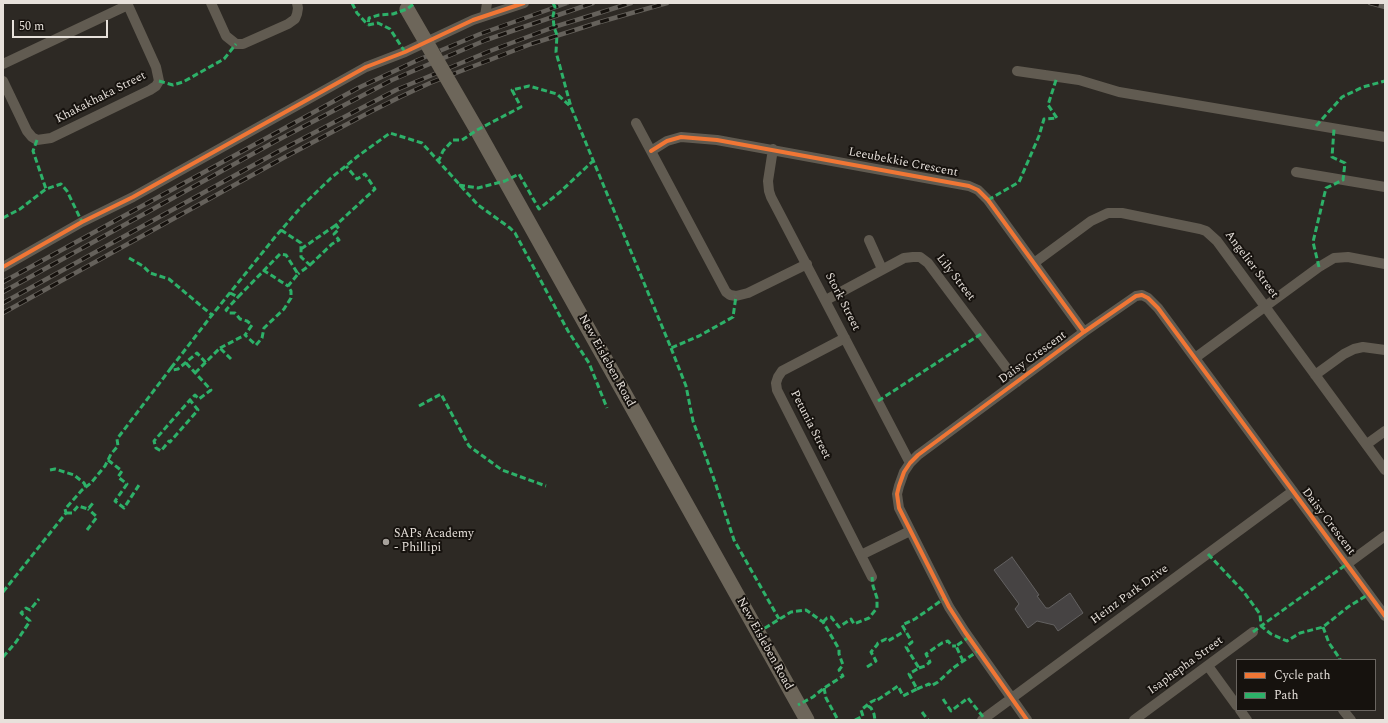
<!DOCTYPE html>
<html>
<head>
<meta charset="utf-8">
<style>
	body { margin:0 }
	#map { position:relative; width:1388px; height:723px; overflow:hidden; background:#2d2924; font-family:Spectral,serif }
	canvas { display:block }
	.frame { position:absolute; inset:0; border:4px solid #e7e1db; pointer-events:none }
	.legend { position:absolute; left:1236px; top:659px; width:140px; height:52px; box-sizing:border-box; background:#16120e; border:1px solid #6a6560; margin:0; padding:5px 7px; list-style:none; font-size:12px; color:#e7e1db }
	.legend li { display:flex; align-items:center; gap:8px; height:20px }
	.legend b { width:20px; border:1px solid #6a6560 }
	.scale { position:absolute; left:12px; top:20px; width:96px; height:18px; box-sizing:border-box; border:2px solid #e7e1db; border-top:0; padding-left:5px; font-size:12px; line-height:14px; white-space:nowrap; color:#e7e1db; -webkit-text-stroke:3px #16120e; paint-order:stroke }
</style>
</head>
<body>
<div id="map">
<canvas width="1388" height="723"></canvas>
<div class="frame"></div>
<ul class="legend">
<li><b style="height:5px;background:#f07635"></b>Cycle path</li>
<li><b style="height:5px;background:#2db169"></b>Path</li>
</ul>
<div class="scale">50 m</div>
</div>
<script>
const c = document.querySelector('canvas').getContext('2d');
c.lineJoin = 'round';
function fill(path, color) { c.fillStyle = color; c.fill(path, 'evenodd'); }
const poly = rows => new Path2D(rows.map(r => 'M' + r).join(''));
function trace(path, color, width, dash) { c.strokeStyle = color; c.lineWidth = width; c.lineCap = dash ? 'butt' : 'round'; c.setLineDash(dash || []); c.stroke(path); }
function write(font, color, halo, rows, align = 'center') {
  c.font = font + ' Spectral,serif'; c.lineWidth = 4; c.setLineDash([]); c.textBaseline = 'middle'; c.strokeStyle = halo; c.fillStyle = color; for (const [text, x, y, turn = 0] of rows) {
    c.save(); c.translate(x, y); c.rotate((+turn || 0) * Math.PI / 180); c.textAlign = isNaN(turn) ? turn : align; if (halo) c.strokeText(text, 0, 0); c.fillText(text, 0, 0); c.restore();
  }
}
const building = poly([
	[1012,557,1039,595,1037,596,1046,608,1049,608,1070,593,1083,613,1058,631,1054,625,1037,621,1028,628,1015,609,1019,604,994,570,1012,557]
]);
const street = poly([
	[211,3,226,36,236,44,243,44,288,24,295,19,297,14,298,8,297,3],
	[485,16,487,3],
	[3,64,128,5],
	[1017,71,1079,80,1119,92,1385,137],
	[3,81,27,131,32,137,37,140,51,138,150,90,156,86,159,81,156,67,127,3],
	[636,123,726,292,730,295,736,296,748,293,807,264],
	[773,149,768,181,769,191,771,197,910,463],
	[651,151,667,141,681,137,717,140,969,186,978,190,988,200,1084,332],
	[1296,172,1385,187],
	[869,240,882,269],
	[1034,263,1091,221,1108,213,1122,213,1200,229,1206,231,1217,241,1385,470],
	[3,267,82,222,133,197,366,67,405,52,473,20,524,3],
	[826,300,904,258,913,257,920,257,928,263,1017,382],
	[845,338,782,371,778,377,776,383,777,390,872,577],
	[1195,358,1319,267,1334,258,1348,257,1385,264],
	[1315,375,1344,354,1354,349,1363,347,1385,350],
	[1367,444,1385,431],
	[861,555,910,531],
	[1347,564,1385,536],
	[1208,666,1237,706],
	[1240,710,1247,720],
	[1343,710,1351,720],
	[982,720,1293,491],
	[1027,720,965,632,949,607,899,508,897,494,899,486,904,472,910,463,918,455,1084,332,1136,296,1142,295,1148,298,1158,308,1385,616],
	[1134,720,1253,632]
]);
const secondary = poly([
	[477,130,807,720]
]);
const rail = poly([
	[1370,3,1385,7],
	[3,282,358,88,418,60,480,34,567,3],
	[3,292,276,141,392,80,486,40,593,3],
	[3,303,281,150,396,90,490,51,554,27,631,3],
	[3,313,285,157,370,112,400,97,430,83,531,44,600,22,667,3]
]);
const secondaryBridge = poly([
	[407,9,477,130]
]);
const quiet = poly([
	[352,3,357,13,368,25],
	[553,3,555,7,553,16,554,27,557,35,556,52,571,107],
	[405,52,390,29,378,23,368,25,369,18,379,15,393,14,407,9,415,3],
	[159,81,173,85,183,82,224,59,236,44],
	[1316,126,1342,97,1363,87,1385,81],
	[37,140,33,151,46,189,61,184,67,191,82,222],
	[438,162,443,151,453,140,462,140,477,130,521,107,512,90,529,86,557,94,571,107,671,348,699,336,733,317,736,296],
	[459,185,478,188,505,181,519,174,539,209,560,192,594,160],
	[988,200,1019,182,1039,136,1044,119,1057,118,1048,105,1057,77],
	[3,218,20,209,46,189],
	[281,230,301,243,301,257,310,265,298,274],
	[301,249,336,225],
	[129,258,143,266,150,273,169,279,212,315],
	[310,265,332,244,339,240,334,234,339,229,336,225,375,189,365,174,357,179,346,166],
	[1319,267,1313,242,1326,188,1343,180,1345,163,1332,157,1334,129],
	[263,270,288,286],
	[230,293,238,297,280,254,286,255,298,274,288,286,291,291,291,298,284,309,264,328,262,338,256,345,245,335,252,325,247,321,240,319,235,313,229,313,226,310,238,297],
	[220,348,245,335],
	[671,348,686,386,693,421,715,482,734,540,779,619],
	[186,363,211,390,199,399,195,395,190,400,198,410,170,442,169,441,161,451,156,448,154,441,190,400],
	[171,368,212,315,275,237,302,206,331,178,358,156,390,133,422,143,478,205,510,228,515,233,568,331,589,363,607,408],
	[195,373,220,348,231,359],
	[878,401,981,334],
	[419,406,441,394,469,446,502,470,546,486],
	[108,460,122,471,118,477,127,484,115,501,124,508,139,485],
	[50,470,55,469,74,475,84,483,86,487],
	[66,513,72,513,78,506,88,509,93,503],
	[87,530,97,517,88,509],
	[1208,554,1243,591,1260,614,1261,626,1347,564],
	[3,592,66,513,65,509,82,490,91,483,105,466,111,454,118,446,117,439,171,368,173,370,178,369,197,353,206,363],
	[823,622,827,618,831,617,839,627,851,619,854,624,869,618,877,608,877,598,873,586,872,577],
	[1323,627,1329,643,1340,659,1339,660],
	[1253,632,1261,626,1271,634,1287,641,1300,633,1323,627,1348,607,1369,594],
	[757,633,791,612,806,610,823,622,839,649,839,654,843,665,839,670,843,676,824,688,813,697,798,705],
	[3,657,16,642,30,621,21,613,26,608,30,610,39,599],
	[963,661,956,646,969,637],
	[867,667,876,661,871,652,877,645,878,643,886,639,888,641,905,631],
	[919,668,925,666,930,662,926,654,942,643,948,641,952,646,956,646],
	[824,688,826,698,838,720],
	[917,689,929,684,931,686,938,682,953,668,978,651],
	[943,699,951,711,968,698,984,718],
	[868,706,871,708,874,714,875,720],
	[922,712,928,720],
	[855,720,863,716,861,710,871,702,875,700,876,701,898,686,903,696,917,689,909,674,919,668,906,647,912,642,902,625,915,619,945,598]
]);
const cycleway = poly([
	[651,151,667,141,681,137,717,140,969,186,978,190,988,200,1084,332],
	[3,267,82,222,133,197,366,67,405,52,473,20,524,3],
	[1027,720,965,632,949,607,899,508,897,494,899,486,904,472,910,463,918,455,1084,332,1136,296,1142,295,1148,298,1158,308,1385,616]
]);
const markers = [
	[386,542,4,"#a6a19b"]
];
const streetNames = [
	["Khakakhaka Street",101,98,-27],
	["Leeubekkie Crescent",903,163,11],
	["Angelier Street",1251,265,53],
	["Lily Street",955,278,52],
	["Stork Street",842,302,63],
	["Daisy Crescent",1033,358,-36],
	["New Eisleben Road",606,361,61],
	["Petunia Street",810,425,63],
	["Daisy Crescent",1328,522,53],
	["Heinz Park Drive",1130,595,-36],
	["New Eisleben Road",764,644,61],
	["Isaphepha Street",1186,666,-36]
];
const poiNames = [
	["SAPs Academy",394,535],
	["- Phillipi",394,549]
];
fill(building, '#464343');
trace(building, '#636161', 1);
trace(street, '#615b51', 10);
trace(secondary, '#6d665a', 15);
trace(rail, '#65615b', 4.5);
trace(rail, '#16120e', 3, [9]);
trace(secondaryBridge, '#6d665a', 15);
trace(quiet, '#2db169', 3, [6, 3]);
trace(cycleway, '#f07635', 4);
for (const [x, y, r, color] of markers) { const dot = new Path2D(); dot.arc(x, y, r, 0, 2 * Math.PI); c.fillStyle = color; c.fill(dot); trace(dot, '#16120e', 1.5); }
write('12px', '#e7e1db', '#16120e', streetNames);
write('12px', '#e7e1db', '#16120e', poiNames, 'left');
</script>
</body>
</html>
